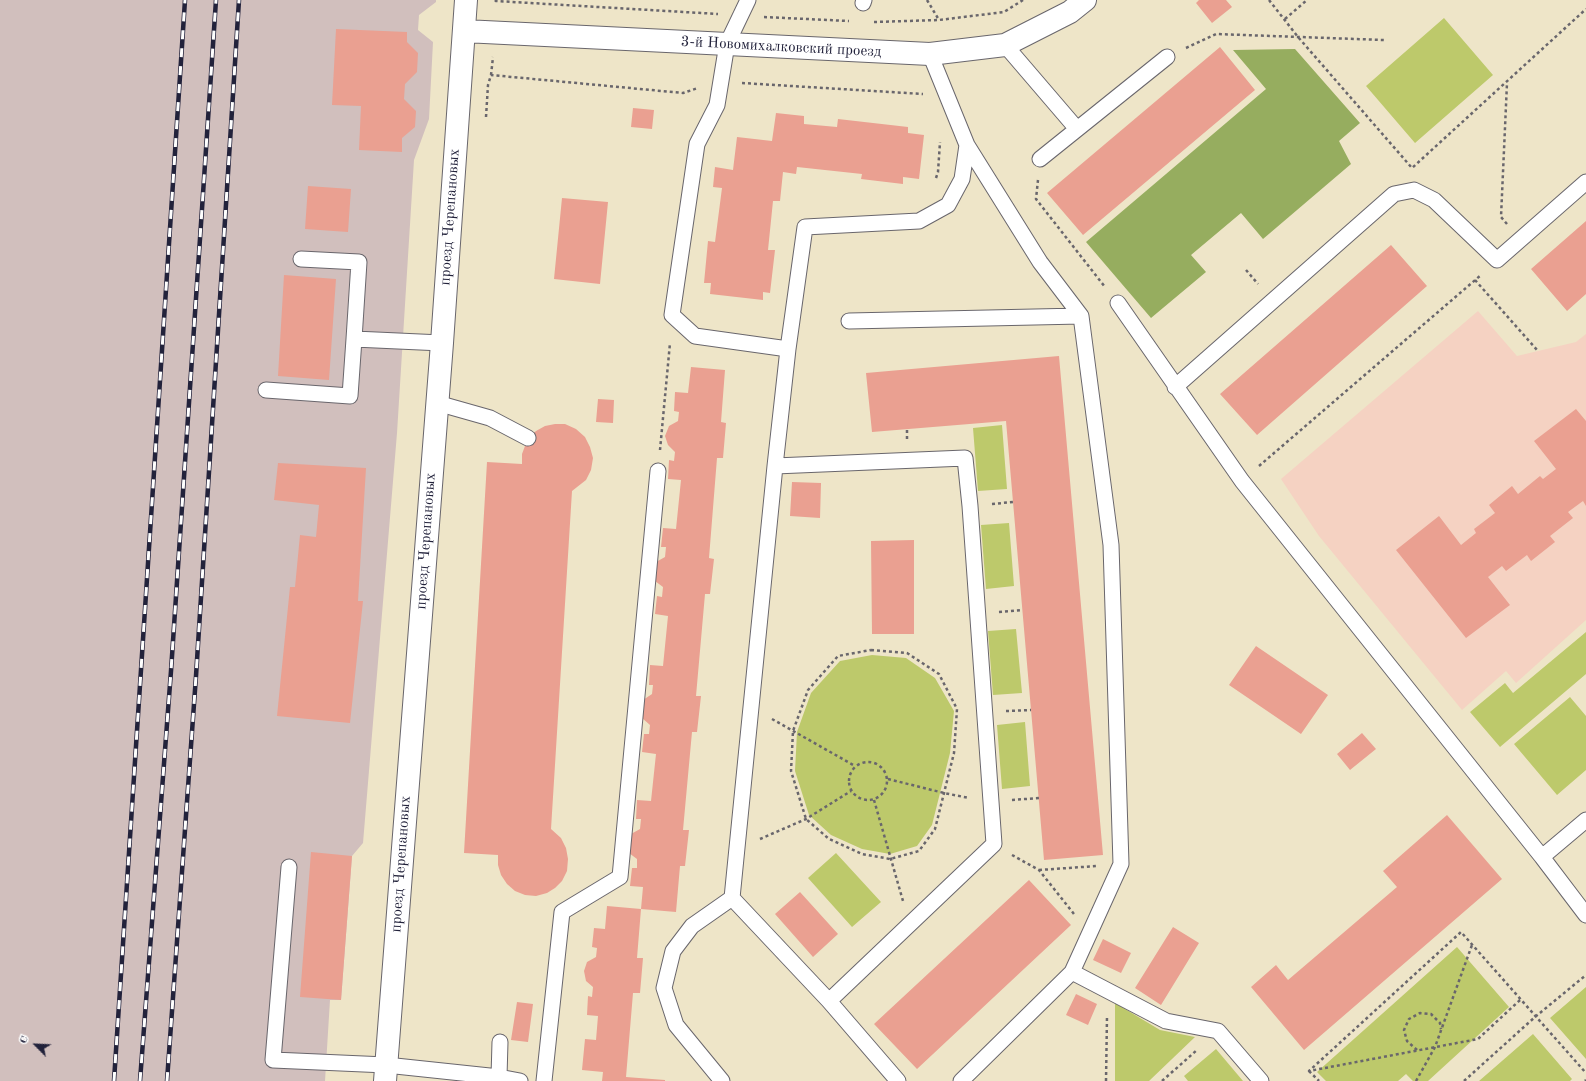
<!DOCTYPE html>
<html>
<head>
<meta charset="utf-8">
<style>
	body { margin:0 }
	#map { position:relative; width:1586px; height:1081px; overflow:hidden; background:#eee5c8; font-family:"Old Standard TT",serif }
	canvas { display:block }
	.north { position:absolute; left:16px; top:1025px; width:40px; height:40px; -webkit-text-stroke:3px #fff; paint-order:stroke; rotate:294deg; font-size:11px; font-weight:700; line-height:16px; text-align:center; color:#22223b }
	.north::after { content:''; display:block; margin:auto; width:14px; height:18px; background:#22223b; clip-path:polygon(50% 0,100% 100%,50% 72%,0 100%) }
</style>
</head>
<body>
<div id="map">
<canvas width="1586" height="1081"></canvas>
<div class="north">С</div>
</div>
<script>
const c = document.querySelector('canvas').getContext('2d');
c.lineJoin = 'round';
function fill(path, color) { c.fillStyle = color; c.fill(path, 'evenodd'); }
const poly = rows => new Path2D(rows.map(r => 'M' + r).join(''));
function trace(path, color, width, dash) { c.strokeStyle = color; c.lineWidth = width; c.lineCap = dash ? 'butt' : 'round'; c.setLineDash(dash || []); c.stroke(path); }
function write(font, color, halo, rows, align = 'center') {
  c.font = font + ' "Old Standard TT",serif'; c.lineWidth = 4; c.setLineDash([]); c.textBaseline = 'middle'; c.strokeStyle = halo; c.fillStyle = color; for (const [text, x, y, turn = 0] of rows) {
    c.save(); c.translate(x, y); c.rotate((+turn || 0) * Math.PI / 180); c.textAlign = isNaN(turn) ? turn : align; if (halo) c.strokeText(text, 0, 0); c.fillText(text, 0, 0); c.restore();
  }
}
const built = poly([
	[1478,311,1517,356,1576,342,1586,334,1586,620,1516,683,1506,671,1462,710,1319,536,1281,479]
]);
const industrial = poly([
	[0,0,436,0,436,2,419,15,418,30,433,42,429,119,414,160,397,433,363,843,352,856,341,1000,330,1000,325,1081,0,1081]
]);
const green = poly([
	[1444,18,1493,75,1415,143,1366,86],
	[1002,425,1007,489,978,491,973,428],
	[1009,523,1014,586,986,589,981,525],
	[1016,629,1022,693,993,695,988,631],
	[1586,632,1586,674,1500,747,1470,712,1505,683,1513,693],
	[872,655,906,658,935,678,954,711,950,753,932,825,917,846,890,854,862,849,831,835,809,815,795,771,797,732,811,693,840,661],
	[1570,697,1586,716,1586,770,1557,795,1514,744],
	[1025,722,1030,786,1002,789,997,725],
	[836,853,881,902,852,927,808,878],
	[1457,947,1509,1007,1428,1081,1413,1081,1406,1074,1398,1081,1326,1081,1317,1072],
	[1586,987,1586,1059,1550,1018],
	[1115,1003,1160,1030,1195,1037,1149,1081,1115,1081],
	[1533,1034,1572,1079,1570,1081,1479,1081],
	[1216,1049,1243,1081,1188,1081,1184,1076]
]);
const forest = poly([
	[1295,49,1360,123,1339,141,1351,164,1263,239,1241,213,1191,255,1206,272,1151,318,1086,242,1266,89,1233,50]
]);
const building = poly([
	[1199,0,1226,0,1232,7,1212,23,1196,3],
	[336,29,407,32,407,42,418,53,417,72,405,84,404,99,416,111,415,127,402,138,402,152,359,150,361,106,332,105],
	[1220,47,1255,90,1083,235,1047,193],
	[633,108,654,110,652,129,631,127],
	[776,113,804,116,804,124,837,127,838,119,908,127,908,133,924,135,919,179,903,177,903,184,861,179,862,174,797,167,796,174,783,172,780,201,773,201,768,250,775,250,770,293,763,292,763,300,710,294,711,283,704,283,708,241,715,242,722,188,713,187,715,167,733,170,737,137,772,141],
	[308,186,351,189,348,232,305,229],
	[562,198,608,202,600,284,554,279],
	[1586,221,1586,294,1567,311,1531,269],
	[1391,245,1427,286,1257,435,1220,394],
	[284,275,336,279,329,380,278,376],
	[1059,356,1103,855,1044,860,1006,421,872,432,866,373],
	[691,367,725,370,721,422,726,423,723,458,717,458,709,558,714,559,710,594,705,594,696,696,701,696,697,732,692,732,683,830,689,830,685,866,680,866,676,912,641,909,637,958,643,958,640,993,633,993,626,1077,665,1080,665,1081,602,1081,603,1072,582,1070,585,1039,596,1040,598,1016,587,1015,588,996,592,997,593,987,586,981,584,971,587,962,596,957,597,948,592,947,594,928,605,929,607,906,641,909,643,887,630,886,632,868,637,868,637,859,629,853,631,834,640,829,641,819,636,819,637,800,651,801,656,754,642,752,644,734,649,734,650,725,642,718,643,700,652,694,653,685,649,685,650,665,663,666,668,616,655,614,657,596,662,597,663,587,655,581,656,562,665,557,666,547,661,547,663,528,676,529,681,480,668,479,669,460,674,461,675,452,668,445,665,436,669,426,678,421,679,412,674,411,675,392,688,393],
	[598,399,614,400,613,423,596,422],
	[1576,409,1586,421,1586,506,1583,501,1568,512,1573,518,1550,536,1555,542,1531,561,1527,555,1506,571,1502,566,1488,577,1510,605,1466,638,1396,550,1439,516,1461,545,1476,533,1474,529,1495,513,1489,505,1512,486,1518,494,1540,476,1543,479,1556,469,1534,441],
	[555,424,565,424,576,429,585,437,590,447,593,458,591,470,586,480,572,491,551,829,561,838,566,848,568,859,567,871,562,881,555,888,547,893,536,896,525,895,515,891,507,884,501,875,498,865,498,855,464,853,487,462,522,464,522,454,528,438,536,431,545,426],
	[278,463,366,468,358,601,363,601,350,723,277,716,290,587,295,587,300,535,316,537,319,505,274,500],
	[792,482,821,483,820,518,790,516],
	[914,540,914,634,872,634,871,541],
	[1256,646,1328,695,1301,734,1229,685],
	[1362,733,1376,749,1350,770,1337,754],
	[1447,815,1502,879,1304,1050,1251,987,1276,965,1288,980,1397,887,1383,871],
	[311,852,352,856,341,1000,300,997],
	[1029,880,1071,925,917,1069,874,1024],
	[800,892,838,934,813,957,775,914],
	[1173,927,1199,943,1161,1005,1135,988],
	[1103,939,1131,953,1121,973,1093,960],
	[1076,994,1097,1004,1088,1025,1066,1015],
	[517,1002,533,1004,528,1042,511,1040]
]);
const path = poly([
	[495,0,496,1,718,14],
	[927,0,939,20],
	[1269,0,1298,37,1412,168,1586,9],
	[764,17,849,21],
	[1285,19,1307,0],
	[874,22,939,20,1004,12,1023,0],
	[1186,48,1216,34,1384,40],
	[491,75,493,57],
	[742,83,923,94],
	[486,117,488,85,491,75,683,93,698,88],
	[936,178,938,172,940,142],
	[1038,180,1036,199,1105,287],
	[1507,224,1501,217,1507,83],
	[1246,270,1258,284],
	[1475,280,1538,351],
	[907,430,907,439],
	[660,450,670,343],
	[1259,466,1481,275],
	[992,504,1013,502],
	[999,612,1022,610],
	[871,650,907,653,939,674,957,709,954,753,935,829,919,851,890,859,862,854,829,839,806,819,791,771,793,731,808,690,838,656,871,650],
	[1006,711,1031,710],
	[772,719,855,766],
	'849 781a19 19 0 1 1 38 0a19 19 0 1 1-38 0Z',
	[888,779,944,793,969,798],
	[874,800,903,901],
	[1012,800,1039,798],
	[760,839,806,819,851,791],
	[1012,855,1039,870,1074,914],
	[1039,870,1097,866],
	[1520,1000,1478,1039,1309,1071,1461,932,1586,1073],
	[1417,1050,1407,1041,1404,1030,1409,1019,1420,1013,1431,1014,1440,1023,1441,1029],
	[1309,1071,1319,1081],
	[1106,1081,1107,1016],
	[1162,1081,1197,1050],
	[1416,1081,1435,1047,1472,945],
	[1464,1081,1535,1017,1586,975],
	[1585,1081,1586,1080]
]);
const lane = poly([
	[748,0,727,44,717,105,697,144,672,315,695,336,788,349,805,227,919,221,948,205,962,179,967,145],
	[863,3,864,0],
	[1005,45,1077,129],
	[930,54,967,145,1040,262,1081,316,1111,545,1121,864,1072,972,961,1081],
	[1040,159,1167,57],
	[301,259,359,262,354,339,442,343],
	[1118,303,1242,481,1542,857,1586,915],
	[849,321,1081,316],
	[1175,387,1394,194,1414,190,1434,200,1497,260,1586,182],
	[266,390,350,396,354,339],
	[437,403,490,418,528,438],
	[775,466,965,458,970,506,994,844,829,1001,898,1081],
	[1542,857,1586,820],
	[289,867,273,1060,386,1065,499,1077,520,1081],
	[732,898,775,466,788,349],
	[1072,972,1166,1021,1218,1031,1261,1081],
	[499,1077,500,1042],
	[544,1081,562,912,620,877,658,471],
	[722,1081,676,1025,664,988,673,951,692,926,732,898,829,1001]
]);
const street = poly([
	[464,31,930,54,1005,45,1070,12,1085,0],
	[385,1081,442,343,466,0]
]);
const rail = poly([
	[114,1081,185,0],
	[140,1081,171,671,216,0],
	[167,1081,196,676,239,0]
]);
const streetNames = [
	["3-й Новомихалковский проезд",781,47,3],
	["проезд Черепановых",450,217,-86],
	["проезд Черепановых",426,541,-86],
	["проезд Черепановых",401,864,-86]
];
fill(built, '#f5d2c2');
fill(industrial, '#d1bfbd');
fill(green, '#bdc96b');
fill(forest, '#96ad5f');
fill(building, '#eaa091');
trace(lane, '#69666c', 17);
trace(street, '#69666c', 24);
trace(path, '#69666c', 2.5, [3, 3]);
trace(lane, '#fff', 15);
trace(street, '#fff', 22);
trace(rail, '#22223b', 4.5);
trace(rail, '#fff', 3, [9]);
write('15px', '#22223b', '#fff', streetNames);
</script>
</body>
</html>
